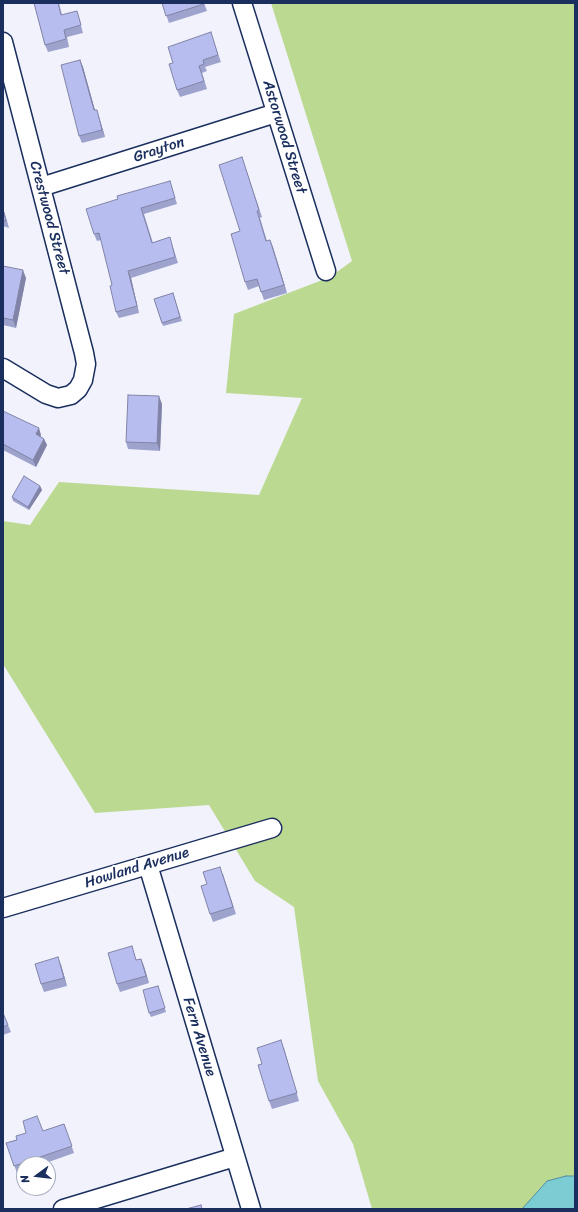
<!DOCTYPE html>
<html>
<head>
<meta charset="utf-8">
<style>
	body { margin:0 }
	#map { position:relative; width:578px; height:1212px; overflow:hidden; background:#f1f2fc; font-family:Sriracha,sans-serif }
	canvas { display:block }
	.frame { position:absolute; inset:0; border:4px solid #1b2f5e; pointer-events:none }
	.north { position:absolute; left:16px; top:1156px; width:40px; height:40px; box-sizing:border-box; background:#fff; border:1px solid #a4acbf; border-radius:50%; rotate:255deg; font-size:11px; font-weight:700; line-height:16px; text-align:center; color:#1b2f5e }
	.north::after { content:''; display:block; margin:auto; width:14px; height:18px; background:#1b2f5e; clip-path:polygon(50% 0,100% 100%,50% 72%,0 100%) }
</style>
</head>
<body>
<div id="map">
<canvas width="578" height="1212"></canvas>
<div class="frame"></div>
<div class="north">N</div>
</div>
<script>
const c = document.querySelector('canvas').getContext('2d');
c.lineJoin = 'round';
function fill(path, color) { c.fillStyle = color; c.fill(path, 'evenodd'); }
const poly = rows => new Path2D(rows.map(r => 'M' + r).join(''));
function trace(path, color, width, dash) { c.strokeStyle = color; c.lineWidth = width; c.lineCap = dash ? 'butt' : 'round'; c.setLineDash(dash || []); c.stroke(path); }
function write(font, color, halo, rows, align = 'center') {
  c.font = font + ' Sriracha,sans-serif'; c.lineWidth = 3.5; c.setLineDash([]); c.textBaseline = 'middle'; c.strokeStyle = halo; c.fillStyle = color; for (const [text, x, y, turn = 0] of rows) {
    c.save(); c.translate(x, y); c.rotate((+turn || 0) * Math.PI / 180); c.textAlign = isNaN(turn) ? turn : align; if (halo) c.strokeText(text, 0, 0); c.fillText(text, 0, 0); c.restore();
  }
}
const green = poly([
	[271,3,575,3,575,1209,372,1209,353,1144,318,1081,294,907,255,881,209,805,95,813,3,664,3,521,30,525,59,482,259,495,302,398,226,393,234,314,330,277,352,261]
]);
const water = poly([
	[566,1176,575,1176,575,1209,522,1209,547,1181,566,1176]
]);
const street = poly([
	[242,3,326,271],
	[3,42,84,353,86,364,83,380,78,389,71,395,58,398,46,394,3,368],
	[41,187,276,113],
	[148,865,251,1209],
	[3,908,272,828],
	[63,1209,235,1157]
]);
const wall = poly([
	[34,3,59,3,62,15,77,11,83,33,67,37,69,47,48,52,45,45],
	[162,3,204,3,207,11,169,23],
	[213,40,221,62,205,67,207,71,202,73,207,89,180,97,177,90,173,63],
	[80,60,83,67,95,110,99,117,105,137,82,143,79,136],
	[242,157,262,217,260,218,267,241,270,240,287,293,264,300,259,286,248,290,245,282,240,231],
	[170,181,177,204,144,214,153,243,172,244,178,263,131,278,139,313,119,318,116,312,112,285,101,240,97,241,94,234,118,199],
	[3,208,9,228,3,226],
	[3,268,26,278,16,328,3,325],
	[173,293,182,321,163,326,154,299],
	[162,404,160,451,128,449,126,442],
	[3,411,41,435,40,436,44,439,47,445,36,467,3,450],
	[40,486,42,490,29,510,13,501,12,497],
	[223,874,236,914,213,922,210,914,207,884],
	[134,953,136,960,141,959,149,983,120,992,117,984],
	[61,965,67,986,44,992,41,984],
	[158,986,166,1012,151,1017,149,1013],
	[3,1013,11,1032,3,1035],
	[284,1048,299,1101,272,1109,269,1101,262,1064],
	[64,1124,74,1153,43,1164,24,1164,24,1171,17,1173,6,1143]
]);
const shadedWall = poly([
	[80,60,83,67,97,118,94,110],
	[97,110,99,117,105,137,102,130],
	[3,208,9,228,3,210],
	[270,240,273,247,287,293,284,285],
	[23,270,26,278,16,328,13,320],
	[128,271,131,278,139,313,137,306],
	[159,396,162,404,160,451,157,443],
	[39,428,41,435,38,441,36,434],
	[44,439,47,445,36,467,33,460],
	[40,486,42,490,29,510,28,507],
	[58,957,61,965,67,986,64,978],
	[141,959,144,966,149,983,146,976]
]);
const building = poly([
	[34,3,58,3,61,15,77,11,81,25,64,30,66,39,45,45,34,3],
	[162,3,204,3,204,4,166,16,162,3],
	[211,32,218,55,203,60,204,64,199,66,204,81,177,90,169,64,173,63,168,47,211,32],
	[80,60,94,110,97,110,102,130,79,136,61,65,80,60],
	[242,157,259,210,257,211,266,241,270,240,284,285,261,292,257,279,245,282,231,234,240,231,219,165,242,157],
	[170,181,175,198,141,208,152,243,170,237,175,257,128,271,137,306,116,312,110,286,112,285,99,233,94,234,86,209,118,199,117,196,170,181],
	[3,210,6,221,3,220,3,210],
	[3,266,23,270,13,320,3,318,3,266],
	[173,293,180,317,162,323,154,299,173,293],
	[128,395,159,396,157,443,126,442,128,395],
	[3,411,22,420,39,428,36,434,44,439,33,460,3,444,3,411],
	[24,476,40,486,28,507,12,497,24,476],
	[220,867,233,907,210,914,201,886,207,884,203,872,220,867],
	[132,946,136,960,141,959,146,976,117,984,108,953,132,946],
	[58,957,64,978,41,984,35,964,58,957],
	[158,986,165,1008,149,1013,143,990,158,986],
	[3,1013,8,1025,3,1027,3,1013],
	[281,1040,297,1093,269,1101,258,1065,262,1064,257,1048,281,1040],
	[37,1116,43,1131,64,1124,72,1146,14,1166,6,1143,17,1140,16,1136,26,1133,23,1121,37,1116],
	[201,1205,202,1209,186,1209,201,1205]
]);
const streetNames = [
	["Astorwood Street",284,137,73],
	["Grayton",159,150,-18],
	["Crestwood Street",49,218,75],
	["Howland Avenue",137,868,-17],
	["Fern Avenue",199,1037,73]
];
fill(green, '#bbd991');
fill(water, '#7ccdd3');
trace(water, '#558ea4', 1);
trace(street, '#1b2f5e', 21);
trace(street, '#fff', 18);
fill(wall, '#9ea3ce');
fill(shadedWall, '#8184a7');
fill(building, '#b8bdef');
trace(building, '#8184a7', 1);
write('15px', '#1b2f5e', '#fff', streetNames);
</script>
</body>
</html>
